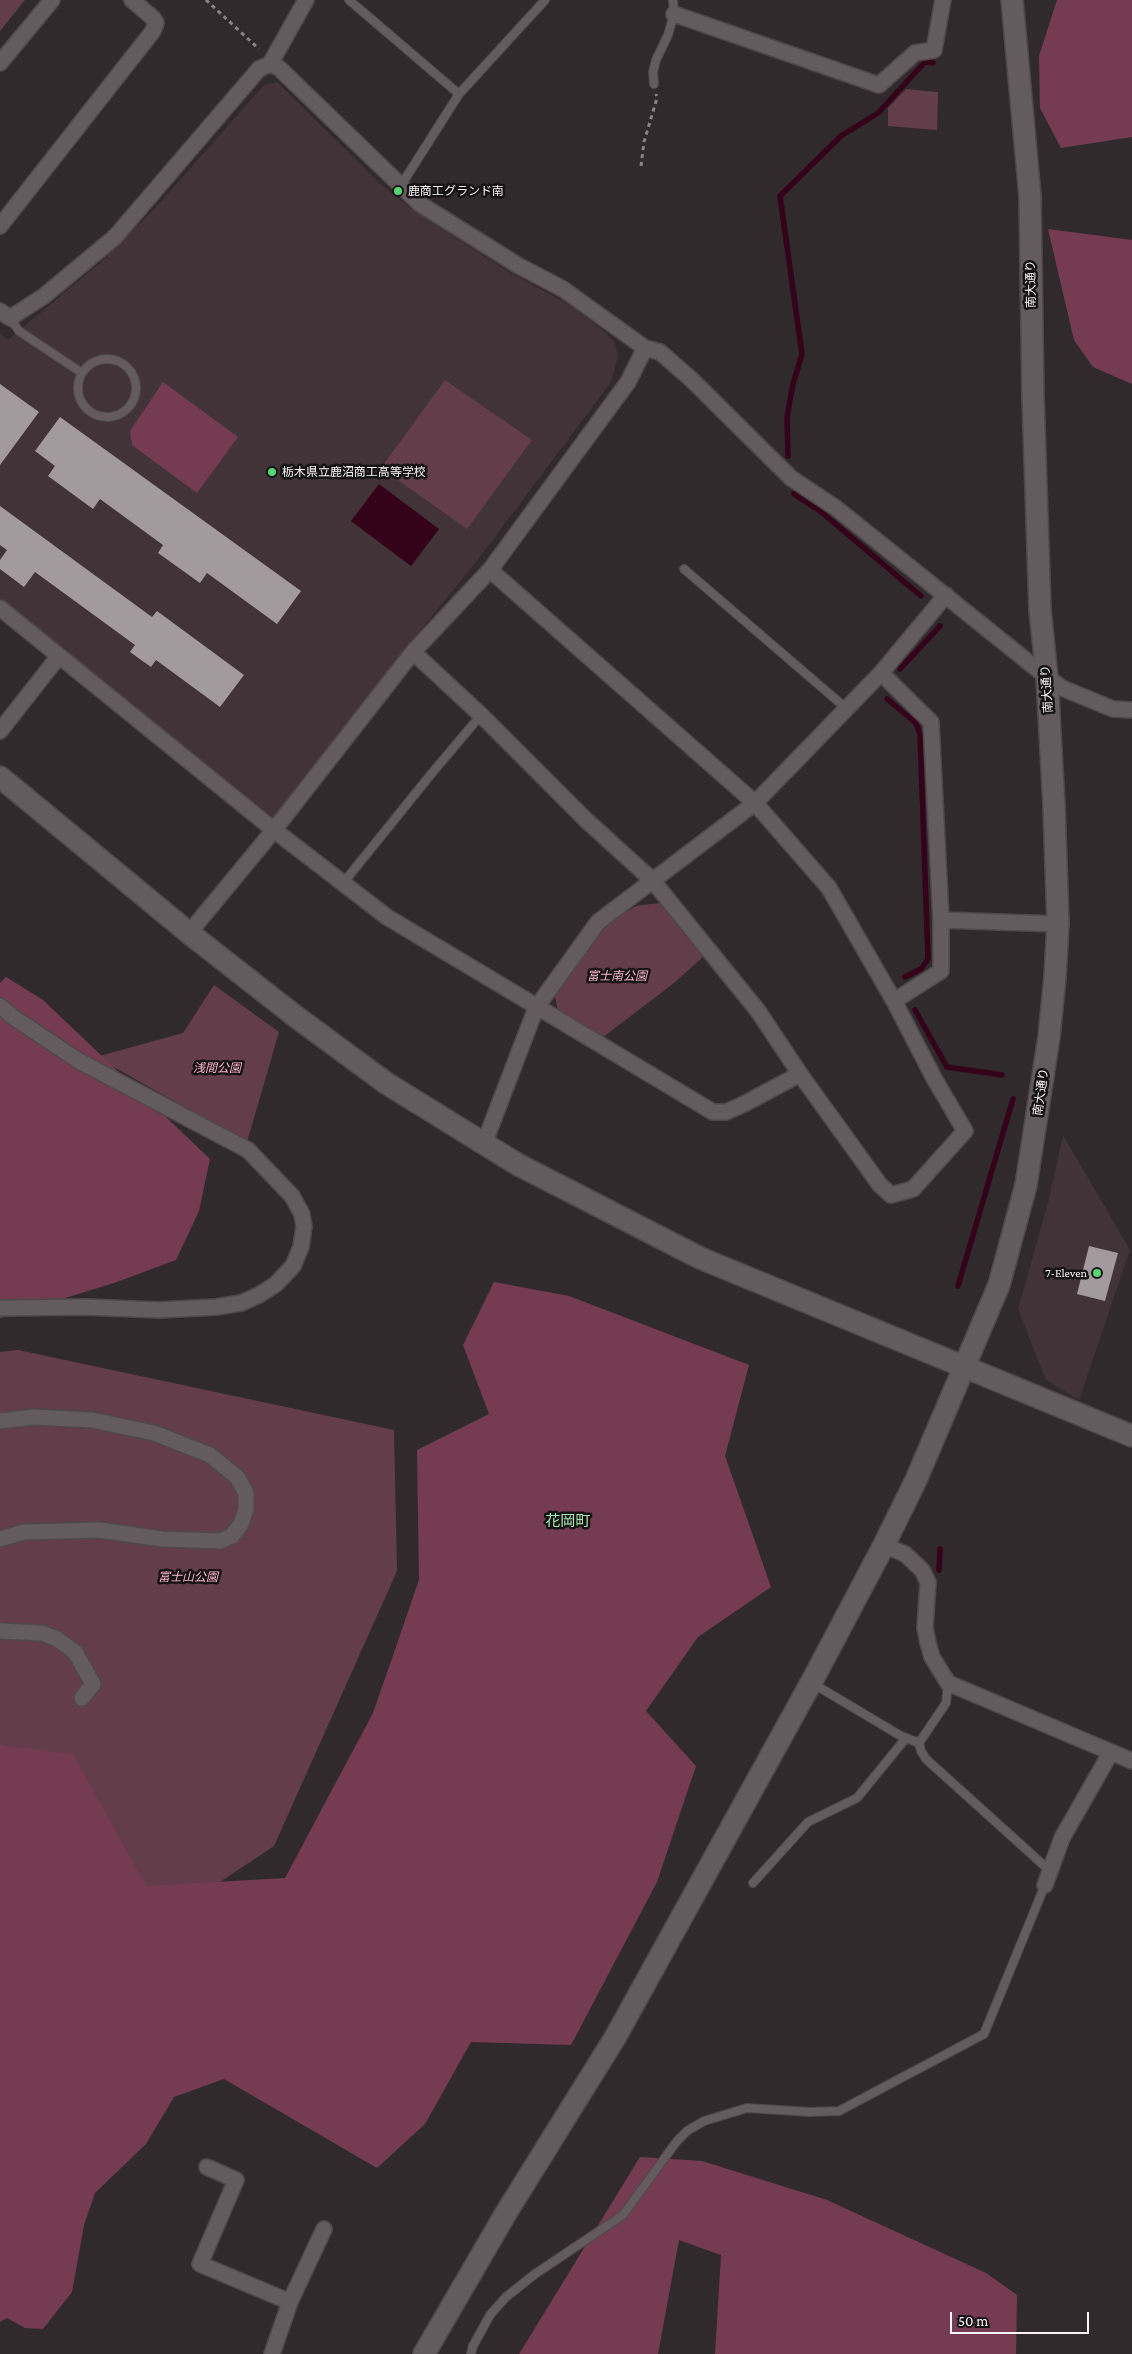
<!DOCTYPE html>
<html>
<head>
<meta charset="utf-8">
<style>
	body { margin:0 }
	#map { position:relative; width:1132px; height:2354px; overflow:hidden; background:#312a2c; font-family:"Crimson Pro",serif }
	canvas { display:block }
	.scale { position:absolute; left:950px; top:2312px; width:139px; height:22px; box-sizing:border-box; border:2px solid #f8f3f5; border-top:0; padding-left:6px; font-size:15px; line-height:18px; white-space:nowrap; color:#f8f3f5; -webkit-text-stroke:4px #161314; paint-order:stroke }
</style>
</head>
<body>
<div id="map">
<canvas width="1132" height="2354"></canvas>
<div class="scale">50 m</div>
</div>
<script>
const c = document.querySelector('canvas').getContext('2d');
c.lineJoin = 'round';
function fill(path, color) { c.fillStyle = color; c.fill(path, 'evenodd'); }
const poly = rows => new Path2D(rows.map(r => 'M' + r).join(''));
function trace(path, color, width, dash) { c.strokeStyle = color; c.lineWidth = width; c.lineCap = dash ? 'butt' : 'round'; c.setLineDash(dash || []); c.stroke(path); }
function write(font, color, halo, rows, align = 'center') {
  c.font = font + ' "Crimson Pro","Noto Sans JP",serif'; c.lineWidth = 5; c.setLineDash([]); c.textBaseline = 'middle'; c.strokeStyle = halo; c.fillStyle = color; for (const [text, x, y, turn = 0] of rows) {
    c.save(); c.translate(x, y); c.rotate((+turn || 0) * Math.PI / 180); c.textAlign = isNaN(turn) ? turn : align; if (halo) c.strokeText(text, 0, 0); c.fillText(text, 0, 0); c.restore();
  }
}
const built = poly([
	[277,82,384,187,416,212,504,269,573,307,604,331,614,342,618,356,611,382,476,562,385,674,275,819,0,598,0,334,8,340,101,262,156,207,264,85],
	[1063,1135,1130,1250,1079,1400,1046,1380,1018,1309,1048,1203]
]);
const green = poly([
	[0,0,25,0,0,31],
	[906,89,938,92,937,130,888,126,888,108],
	[445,380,532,440,467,529,381,468],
	[659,903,703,957,674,983,602,1038,558,1011,555,997,597,934,621,915,636,906],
	[214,985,279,1032,247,1142,96,1057,183,1033],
	[18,1350,394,1430,397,1571,274,1846,146,1931,0,1768,0,1352]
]);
const forest = poly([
	[1057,0,1132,0,1132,137,1061,148,1040,108,1039,56],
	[1048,229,1132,240,1132,384,1093,367,1074,340],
	[163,382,238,437,197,493,132,445,130,431],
	[6,977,43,1000,210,1159,199,1211,176,1260,114,1283,0,1318,0,983],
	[494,1282,569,1296,749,1365,725,1456,771,1587,698,1637,646,1711,696,1766,657,1882,571,2045,471,2042,425,2124,377,2168,224,2079,174,2097,146,2144,95,2193,84,2225,72,2292,43,2329,25,2328,7,2318,0,2322,0,1743,4,1746,73,1754,146,1886,285,1878,373,1713,419,1580,417,1450,489,1414,463,1345],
	[640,2157,702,2161,827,2200,986,2273,1017,2295,1016,2354,715,2354,721,2255,679,2240,658,2354,519,2354]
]);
const water = poly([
	[379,484,439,529,411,566,351,521]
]);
const stream = poly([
	[788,456,787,417,793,384,802,354,780,196,841,136,878,113,925,62,933,63],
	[794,494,820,511,921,596],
	[900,669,940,626],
	[887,699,916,723,920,734,928,959,921,969,905,977],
	[915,1010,947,1067,1002,1075],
	[958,1286,1013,1099],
	[939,1570,940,1549]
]);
const building = poly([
	[0,384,39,412,0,465],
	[60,417,301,591,277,624,207,573,200,583,158,553,163,545,100,499,93,509,48,476,55,466,35,451],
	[0,506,152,617,157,611,244,675,220,707,156,660,151,667,130,652,135,645,35,572,24,587,0,569,0,560,7,550,0,545],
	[1089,1246,1118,1253,1105,1301,1077,1294]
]);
const path = poly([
	[206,0,259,49],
	[641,166,644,142,657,98,656,94]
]);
const lane = poly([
	[349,0,459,94],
	[654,84,653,72,656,60,668,35,674,14,673,0],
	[400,187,459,94,545,0],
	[10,318,19,331,82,373],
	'78 388a29 29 0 1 1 58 0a29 29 0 1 1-58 0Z',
	[684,569,847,709],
	[344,882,432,773,481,715],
	[812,1683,901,1736,919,1743],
	[948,1683,946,1703,919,1743,921,1751,926,1759,1049,1870],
	[753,1883,808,1822,857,1798,906,1738],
	[471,2354,473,2346,490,2315,506,2297,535,2274,623,2215,677,2141,687,2131,704,2121,747,2108,810,2112,839,2111,984,2034,1045,1885]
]);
const street = poly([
	[674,14,879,85,915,53,934,50,943,0],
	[0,63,52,0],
	[270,64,306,0],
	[0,226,153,31,156,23,153,18,132,0],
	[0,311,10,318,44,296,115,237,259,69,270,64,279,68,420,204,519,266,563,289,645,348,628,382,490,570,413,652,274,830,189,933],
	[645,348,660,352,692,380,791,478,836,508,1047,677,1062,688,1113,709,1132,710],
	[0,608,274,830,387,917,713,1112,726,1112,744,1104,800,1074],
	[413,652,481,715,586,820,652,880,758,1011,800,1074,880,1185,891,1195,913,1189,965,1131,935,1080,894,1001,829,888,755,803,490,570],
	[881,673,931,722,941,920,941,971,894,1001],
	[0,731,59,656],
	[941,920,1058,924],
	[0,1006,13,1017,79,1061,248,1150,292,1196,302,1214,304,1227,301,1247,293,1266,276,1284,259,1295,241,1303,216,1307,159,1310,85,1307,0,1308],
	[484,1144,536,1008,598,922,755,803,881,673,946,595],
	[0,1421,33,1417,92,1420,154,1433,210,1455,237,1477,246,1493,246,1509,241,1524,232,1536,220,1541,162,1539,99,1530,24,1532,0,1539],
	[884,1545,905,1554,922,1570,928,1582,925,1628,928,1643,932,1657,948,1683,1132,1761],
	[0,1631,42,1633,57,1639,75,1652,93,1684,82,1698],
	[1045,1885,1062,1838,1111,1752],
	[207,2167,236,2180,200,2264,290,2302],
	[272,2354,290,2302,324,2229]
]);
const secondary = poly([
	[0,777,189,933,295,1016,386,1083,517,1164,700,1258,1132,1436],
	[424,2354,506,2213,616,2036,811,1683,884,1545,916,1480,999,1285,1026,1185,1049,1037,1055,977,1058,924,1054,806,1047,677,1040,610,1033,397,1030,196,1012,0]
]);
const markers = [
	[398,191,5,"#55d671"],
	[272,472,5,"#55d671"],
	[1097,1273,5,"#55d671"]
];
const poiNames = [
	["鹿商工グランド南",408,191],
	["栃木県立鹿沼商工高等学校",282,472],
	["7-Eleven",1087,1273,"right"]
];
const streetNames = [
	["南大通り",1031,284,-91],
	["南大通り",1047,689,-94],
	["南大通り",1041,1092,-82]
];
const parkNames = [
	["富士南公園",617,976],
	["浅間公園",217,1068],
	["富士山公園",188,1577]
];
const quarterNames = [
	["花岡町",568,1521]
];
fill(built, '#413337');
fill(green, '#633d4a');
fill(forest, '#753c51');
fill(water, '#340219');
trace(stream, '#340219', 5.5);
fill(building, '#a39a9d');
trace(lane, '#4f484a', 10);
trace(street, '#4f484a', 18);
trace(secondary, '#4f484a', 24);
trace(path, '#8b8486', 3, [4, 4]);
trace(lane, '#635b5d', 8);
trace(street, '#635b5d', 15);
trace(secondary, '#635b5d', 21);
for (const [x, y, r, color] of markers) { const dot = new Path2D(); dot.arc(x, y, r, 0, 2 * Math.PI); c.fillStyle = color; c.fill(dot); trace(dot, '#161314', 2); }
write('12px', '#f8f3f5', '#161314', poiNames, 'left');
write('12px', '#f8f3f5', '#161314', streetNames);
write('italic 12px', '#feb4cc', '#161314', parkNames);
write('15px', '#a8e8b0', '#161314', quarterNames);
</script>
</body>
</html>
